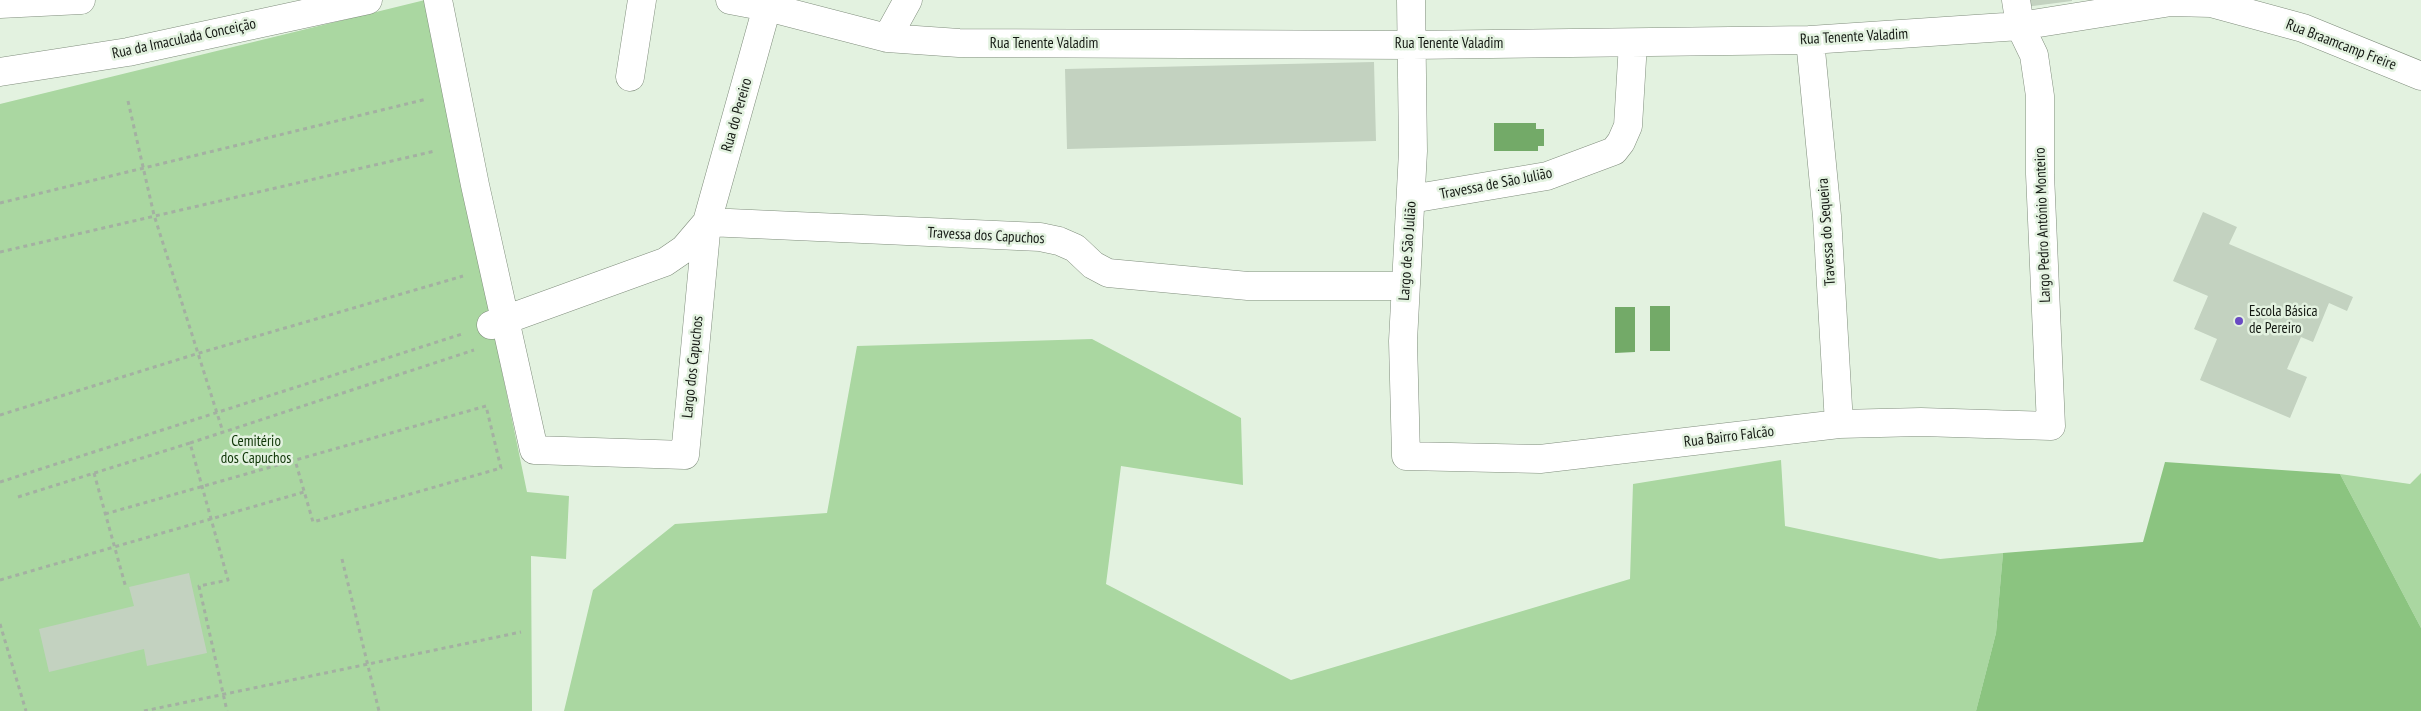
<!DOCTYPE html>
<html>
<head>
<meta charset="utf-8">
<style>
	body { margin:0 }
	canvas { display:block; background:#e3f2e0 }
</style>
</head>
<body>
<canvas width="2421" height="711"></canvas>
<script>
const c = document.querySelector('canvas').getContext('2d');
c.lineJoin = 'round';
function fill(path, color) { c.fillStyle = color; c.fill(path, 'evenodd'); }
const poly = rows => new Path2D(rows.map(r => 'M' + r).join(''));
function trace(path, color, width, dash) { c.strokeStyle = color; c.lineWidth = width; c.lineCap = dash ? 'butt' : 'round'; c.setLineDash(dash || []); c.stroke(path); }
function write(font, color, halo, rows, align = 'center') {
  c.font = font + ' "PT Sans Narrow",sans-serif'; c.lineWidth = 5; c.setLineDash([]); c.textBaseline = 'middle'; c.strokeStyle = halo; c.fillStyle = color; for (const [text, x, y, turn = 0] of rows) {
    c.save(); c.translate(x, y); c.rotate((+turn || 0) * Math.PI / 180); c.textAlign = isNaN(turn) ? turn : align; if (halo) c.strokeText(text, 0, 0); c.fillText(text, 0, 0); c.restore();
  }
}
const green = poly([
	[425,0,527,492,569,496,566,559,531,556,532,711,0,711,0,104],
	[1092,339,1241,418,1243,485,1121,466,1106,584,1291,680,1630,579,1633,484,1781,460,1785,526,1940,559,2003,553,1996,633,1976,711,564,711,593,590,675,524,827,513,857,346],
	[2421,473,2421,628,2340,474,2410,484]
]);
const forest = poly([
	[2165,462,2340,474,2421,628,2421,711,1976,711,1996,633,2003,553,2143,542]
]);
const water = poly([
	[1494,123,1536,123,1536,129,1544,129,1544,146,1538,146,1538,151,1494,151],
	[1650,306,1670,306,1670,351,1650,351],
	[1615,307,1635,307,1635,352,1615,353]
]);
const building = poly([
	[2024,0,2072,0,2072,1,2025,7],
	[1374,62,1376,141,1067,149,1065,69],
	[2203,212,2237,227,2229,244,2353,297,2347,311,2329,303,2313,342,2301,337,2287,369,2307,377,2290,418,2200,380,2217,339,2194,329,2208,296,2173,281],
	[189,573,207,653,147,666,144,649,49,672,39,629,134,606,129,587]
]);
const path = poly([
	[128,101,154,215,223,432],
	[0,203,427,99],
	[0,252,435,151],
	[0,415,196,354,463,276],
	[190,443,474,350],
	[94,473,126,588],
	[0,482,462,334],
	[18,497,190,443,228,580,199,586,227,711],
	[105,514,486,406,501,468,313,522,295,460],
	[342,559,379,711],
	[0,580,304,492],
	[0,624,26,711],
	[144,711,521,632]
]);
const minor = poly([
	[438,0,475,185,534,450,685,455,707,222,767,7],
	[730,0,767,7,887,38,959,43,1412,45,1810,40,2020,26,2171,2,2211,3,2303,28,2421,76],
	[1411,0,1413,151,1403,341,1406,456,1540,459,1839,424,1921,422,2051,426,2040,174,2040,96,2034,55,2020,26,2016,0],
	[0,4,81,0],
	[887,38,908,0],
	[1810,40,1827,216,1839,424],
	[0,72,128,52,368,0],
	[630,77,642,0],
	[1411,199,1547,176,1614,151,1621,142,1628,126,1633,43],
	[707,222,1040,237,1059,241,1075,248,1093,265,1108,273,1248,286,1405,286],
	[491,325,665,262,684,249,707,222]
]);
const markers = [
	[2239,321,5,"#694ac3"]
];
const streetNames = [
	["Rua Tenente Valadim",1854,37,-3],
	["Rua da Imaculada Conceição",184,39,-12],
	["Rua Tenente Valadim",1044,44],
	["Rua Tenente Valadim",1449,44],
	["Rua Braamcamp Freire",2341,45,21],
	["Rua do Pereiro",737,115,-74],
	["Travessa de São Julião",1496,184,-11],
	["Largo Pedro António Monteiro",2043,225,-92],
	["Travessa do Sequeira",1827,232,-94],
	["Travessa dos Capuchos",986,236,3],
	["Largo de São Julião",1408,251,-86],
	["Largo dos Capuchos",693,367,-84],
	["Rua Bairro Falcão",1729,437,-7]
];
const poiNames = [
	["Escola Básica",2249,312],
	["de Pereiro",2249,329]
];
const parkNames = [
	["Cemitério",256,442],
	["dos Capuchos",256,459]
];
fill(green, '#aad7a1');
fill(forest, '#8bc480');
fill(water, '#73aa68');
fill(building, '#c3d2c0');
trace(minor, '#808e7d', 29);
trace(path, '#a4b0a2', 3, [4, 4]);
trace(minor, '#fff', 28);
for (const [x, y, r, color] of markers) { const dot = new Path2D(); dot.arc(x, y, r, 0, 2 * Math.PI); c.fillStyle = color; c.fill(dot); trace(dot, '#e3f2e0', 2); }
write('15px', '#141913', '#e3f2e0', streetNames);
write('15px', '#141913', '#e3f2e0', poiNames, 'left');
write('15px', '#103608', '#e3f2e0', parkNames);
</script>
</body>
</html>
